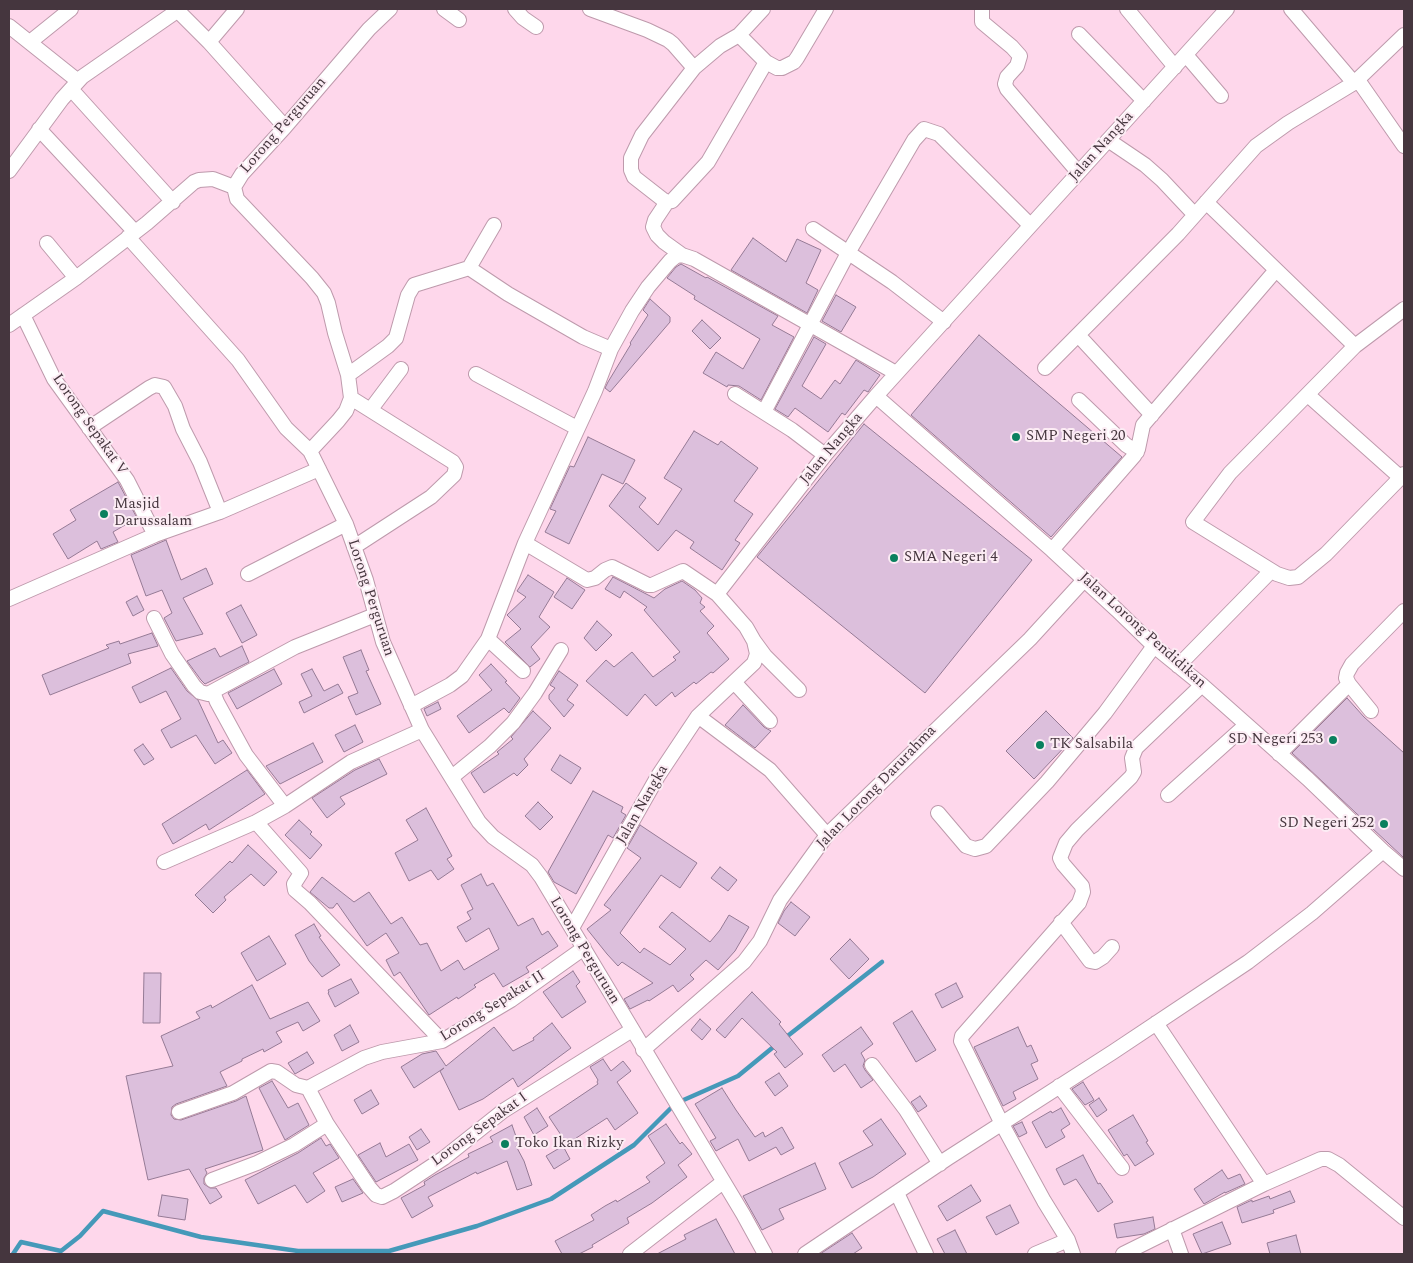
<!DOCTYPE html>
<html>
<head>
<meta charset="utf-8">
<style>
	body { margin:0 }
	#map { position:relative; width:1413px; height:1263px; overflow:hidden; background:#fed7eb; font-family:Spectral,serif }
	canvas { display:block }
	.frame { position:absolute; inset:0; border:10px solid #45363e; pointer-events:none }
</style>
</head>
<body>
<div id="map">
<canvas width="1413" height="1263"></canvas>
<div class="frame"></div>
</div>
<script>
const c = document.querySelector('canvas').getContext('2d');
c.lineJoin = 'round';
const poly = rows => new Path2D(rows.map(r => 'M' + r).join(''));
function trace(path, color, width, dash) { c.strokeStyle = color; c.lineWidth = width; c.lineCap = dash ? 'butt' : 'round'; c.setLineDash(dash || []); c.stroke(path); }
function fill(path, color) { c.fillStyle = color; c.fill(path, 'evenodd'); }
function write(font, color, halo, rows, align = 'center') {
  c.font = font + ' Spectral,serif'; c.lineWidth = 4; c.setLineDash([]); c.textBaseline = 'middle'; c.strokeStyle = halo; c.fillStyle = color; for (const [text, x, y, turn = 0] of rows) {
    c.save(); c.translate(x, y); c.rotate((+turn || 0) * Math.PI / 180); c.textAlign = isNaN(turn) ? turn : align; if (halo) c.strokeText(text, 0, 0); c.fillText(text, 0, 0); c.restore();
  }
}
const stream = poly([
	[785,1038,882,962],
	[679,1102,738,1076,777,1044],
	[13,1254,21,1242,61,1251,80,1236,103,1211,201,1237,298,1251,389,1251,477,1226,551,1199,634,1145,671,1108]
]);
const building = poly([
	[753,238,786,262,797,239,821,250,806,283,818,290,807,313,731,270,753,238],
	[681,264,706,278,707,277,778,316,772,325,794,337,761,400,739,386,728,385,727,387,703,373,716,352,743,369,760,339,694,299,695,296,667,278,676,267,681,264],
	[836,295,856,307,841,332,822,321,836,295],
	[650,299,670,317,670,322,610,392,605,388,608,382,631,344,630,343,648,315,643,310,650,299],
	[702,320,721,338,710,349,692,331,702,320],
	[979,335,1122,457,1051,537,911,415,979,335],
	[814,337,826,344,802,386,821,399,835,380,840,384,856,360,880,375,868,392,864,390,845,415,842,413,828,432,795,408,788,417,775,409,814,337],
	[864,424,1032,560,925,693,757,557,864,424],
	[694,431,718,445,721,441,758,468,734,501,753,514,735,540,740,543,722,570,690,548,694,542,676,530,658,551,609,506,626,483,646,498,639,507,658,525,682,489,664,478,694,431],
	[588,437,635,460,623,484,602,474,569,544,545,532,556,511,550,509,570,466,574,467,588,437],
	[118,482,137,518,113,532,118,542,101,549,97,541,68,559,53,534,76,520,70,510,118,482],
	[166,540,181,580,206,568,213,584,183,598,203,634,176,641,164,618,172,613,162,590,146,596,131,555,166,540],
	[528,575,554,592,539,617,550,627,531,647,540,659,530,667,505,642,521,629,507,615,526,597,517,591,528,575],
	[613,577,654,598,665,589,682,581,695,590,702,598,700,603,705,607,700,611,714,626,707,633,729,659,713,673,711,672,696,684,694,682,675,697,672,692,656,706,645,694,627,716,586,681,606,660,614,667,632,652,653,677,676,660,673,657,680,652,644,610,647,607,624,591,620,598,605,589,613,577],
	[567,578,585,590,572,609,554,597,567,578],
	[137,596,144,610,133,616,126,602,137,596],
	[241,605,257,635,242,643,226,613,241,605],
	[597,621,612,635,596,651,584,638,597,621],
	[152,633,158,646,128,654,131,663,50,695,42,675,109,648,106,645,119,641,120,644,152,633],
	[242,646,249,662,205,684,201,680,187,661,215,648,220,657,242,646],
	[361,650,369,670,366,671,381,704,356,715,348,697,358,693,343,657,361,650],
	[491,664,507,681,505,682,520,698,509,713,504,708,469,733,457,716,492,690,479,675,491,664],
	[171,668,187,691,198,700,218,743,223,740,232,753,215,764,196,735,171,748,161,730,181,719,166,691,140,703,132,687,171,668],
	[274,669,282,684,237,709,228,693,274,669],
	[312,669,324,691,338,684,343,693,304,713,299,702,312,696,301,674,312,669],
	[559,671,578,685,567,700,574,705,564,717,549,699,549,695,555,688,550,685,559,671],
	[1347,698,1364,717,1404,753,1404,858,1292,753,1347,698],
	[438,702,441,709,427,716,424,709,438,702],
	[743,705,764,727,771,731,755,748,725,725,743,705],
	[533,711,551,728,524,759,528,765,517,776,514,773,484,793,471,773,499,754,497,752,513,739,511,737,533,711],
	[1046,711,1073,738,1034,779,1006,751,1046,711],
	[355,725,363,742,344,752,335,735,355,725],
	[313,743,323,762,280,784,266,766,313,743],
	[143,744,154,759,144,765,134,750,143,744],
	[560,755,581,768,571,784,551,770,560,755],
	[379,759,387,774,340,797,345,804,327,818,312,798,355,770,379,759],
	[247,770,265,794,209,830,206,824,173,844,162,824,247,770],
	[593,791,623,807,621,812,626,815,613,838,608,835,576,894,554,882,548,872,593,791],
	[538,802,553,817,540,830,525,816,538,802],
	[426,808,452,856,447,859,454,869,438,880,431,870,409,881,395,853,418,840,406,820,426,808],
	[299,820,312,832,310,834,322,845,310,859,285,835,299,820],
	[640,825,697,863,680,888,661,875,620,933,640,953,644,948,670,965,686,949,659,927,672,912,710,942,720,930,729,915,749,927,735,951,718,970,706,960,690,975,694,979,678,992,673,985,649,1001,648,1000,630,1009,624,999,653,983,622,962,618,966,607,954,587,929,611,910,604,905,641,858,627,848,640,825],
	[248,845,277,872,264,886,251,874,224,897,226,900,213,913,195,895,230,861,232,863,248,845],
	[720,867,737,880,728,891,711,878,720,867],
	[481,874,487,886,493,883,518,926,533,918,542,935,548,931,558,946,526,967,529,972,503,987,494,973,474,985,476,987,458,999,457,997,429,1015,400,972,394,976,386,960,399,953,386,933,367,946,337,903,333,908,329,908,310,892,322,877,354,902,369,892,391,924,402,917,420,945,427,943,441,971,458,960,464,970,499,949,489,928,466,942,457,927,471,919,467,912,473,909,461,885,481,874],
	[791,902,810,917,795,936,778,923,784,911,791,902],
	[314,924,321,936,319,937,340,965,322,977,309,961,295,935,314,924],
	[269,936,286,964,257,981,241,953,269,936],
	[850,939,869,959,849,979,830,959,850,939],
	[573,971,580,982,576,986,586,1002,562,1018,543,992,573,971],
	[144,973,161,973,160,1023,143,1023,144,973],
	[351,979,359,993,335,1007,328,993,329,992,328,990,351,979],
	[956,983,963,997,942,1008,935,994,956,983],
	[252,985,270,1019,308,1002,320,1021,303,1031,298,1022,276,1032,282,1042,264,1052,263,1049,242,1059,242,1061,220,1072,227,1086,176,1104,172,1107,171,1115,174,1119,181,1120,236,1101,246,1096,263,1150,205,1169,207,1173,204,1178,204,1184,210,1188,216,1188,222,1197,210,1204,189,1169,148,1180,126,1076,173,1066,161,1036,200,1018,196,1012,211,1005,212,1008,252,985],
	[752,992,781,1022,779,1024,803,1054,785,1068,774,1054,777,1052,742,1018,725,1038,716,1030,752,992],
	[912,1011,936,1050,916,1062,893,1023,912,1011],
	[700,1019,711,1029,702,1040,691,1030,700,1019],
	[552,1023,571,1048,518,1087,513,1078,483,1099,459,1110,440,1071,444,1068,414,1088,401,1067,422,1054,436,1051,446,1066,494,1027,513,1051,534,1040,533,1038,552,1023],
	[350,1025,359,1042,342,1051,334,1035,350,1025],
	[861,1027,873,1044,861,1053,865,1060,863,1066,865,1070,873,1080,861,1088,845,1064,834,1072,822,1055,861,1027],
	[1018,1027,1027,1047,1031,1045,1038,1061,1031,1064,1038,1079,1013,1092,1016,1099,1003,1106,974,1047,1018,1027],
	[307,1052,314,1063,295,1074,288,1063,307,1052],
	[603,1059,611,1071,623,1061,631,1071,617,1082,638,1113,615,1130,607,1118,567,1144,549,1117,598,1084,597,1082,598,1080,590,1067,603,1059],
	[779,1073,788,1086,775,1096,765,1082,779,1073],
	[272,1081,288,1108,298,1103,309,1125,285,1140,259,1088,272,1081],
	[1083,1082,1094,1100,1085,1105,1072,1089,1083,1082],
	[722,1088,736,1110,755,1137,763,1132,765,1137,782,1127,794,1148,781,1155,776,1147,749,1161,738,1139,716,1151,710,1141,716,1138,695,1104,722,1088],
	[371,1090,379,1104,362,1114,354,1100,371,1090],
	[920,1096,927,1106,918,1112,911,1102,920,1096],
	[1099,1098,1107,1110,1097,1117,1089,1105,1099,1098],
	[537,1108,548,1126,534,1135,524,1117,537,1108],
	[1061,1108,1070,1124,1061,1130,1065,1137,1046,1148,1032,1122,1051,1111,1052,1113,1061,1108],
	[1133,1115,1148,1141,1146,1142,1154,1154,1135,1166,1127,1154,1124,1156,1108,1130,1133,1115],
	[881,1119,906,1154,873,1177,852,1188,839,1163,873,1145,863,1131,881,1119],
	[1022,1122,1027,1133,1019,1137,1013,1126,1022,1122],
	[666,1124,680,1144,682,1142,692,1154,678,1165,687,1177,652,1203,627,1218,629,1223,592,1245,593,1247,579,1254,562,1254,555,1241,594,1220,591,1215,605,1206,616,1200,617,1202,650,1182,646,1177,665,1163,648,1136,666,1124],
	[512,1125,519,1145,516,1146,524,1161,532,1185,517,1190,507,1161,477,1174,476,1172,428,1197,433,1206,412,1218,401,1198,425,1185,424,1182,435,1175,469,1157,468,1154,493,1142,490,1137,512,1125],
	[421,1129,430,1142,417,1150,409,1137,421,1129],
	[321,1138,326,1146,330,1144,339,1158,313,1173,325,1191,307,1203,295,1185,258,1204,245,1180,298,1153,321,1138],
	[380,1143,386,1157,409,1144,418,1160,376,1182,358,1155,380,1143],
	[563,1146,570,1159,554,1169,546,1156,563,1146],
	[1083,1155,1098,1184,1100,1183,1113,1202,1098,1212,1076,1179,1064,1185,1056,1169,1083,1155],
	[815,1163,826,1189,779,1209,784,1219,762,1230,743,1196,815,1163],
	[1222,1170,1228,1179,1240,1174,1245,1184,1225,1193,1225,1192,1204,1204,1194,1189,1222,1170],
	[353,1179,363,1193,342,1202,335,1187,353,1179],
	[971,1185,981,1201,947,1221,938,1206,971,1185],
	[1290,1191,1295,1202,1273,1210,1274,1213,1242,1223,1237,1207,1252,1200,1252,1202,1269,1196,1270,1199,1290,1191],
	[162,1195,188,1199,185,1220,158,1216,162,1195],
	[1010,1205,1019,1223,996,1235,986,1217,1010,1205],
	[1153,1217,1155,1229,1144,1234,1117,1238,1114,1224,1153,1217],
	[716,1219,735,1254,657,1254,686,1239,684,1235,716,1219],
	[1222,1222,1231,1244,1202,1254,1193,1234,1222,1222],
	[955,1230,967,1254,945,1254,937,1239,955,1230],
	[852,1233,862,1248,853,1254,820,1254,852,1233],
	[1296,1235,1301,1254,1270,1254,1267,1243,1296,1235]
]);
const street = poly([
	[176,9,209,42,285,127],
	[390,9,369,29,285,127,242,174,234,187,237,199,312,278,324,293,328,303,335,333,348,375,351,398,346,411,338,421,310,451,346,524,366,580,383,642,422,730,479,822,493,837,532,865,541,877,743,1214,765,1254],
	[444,9,459,20],
	[515,9,523,18,536,27],
	[590,9,647,30,668,40,673,44,694,68,720,46,739,35,766,62,777,68,782,68,794,62,797,58,826,9],
	[982,9,982,22,1012,47,1020,56,1017,66,1007,77,1005,84,1007,89,1078,172],
	[1127,9,1175,67],
	[1291,9,1354,83],
	[9,26,78,81],
	[1079,34,1144,101],
	[739,35,763,9],
	[30,42,71,9],
	[209,42,237,9],
	[1186,55,1221,96],
	[694,68,642,135,631,158,631,170,634,177,666,202,672,201,708,162,766,62],
	[1358,80,1404,146],
	[71,89,173,202],
	[39,129,135,232],
	[1108,140,1145,165,1162,180,1194,214],
	[9,171,62,99,82,77,177,11],
	[667,202,655,220,653,227,657,235,664,242,682,255,694,259,896,373],
	[1206,202,1355,346],
	[813,229,892,282,944,322],
	[128,237,238,360,286,428,310,451],
	[47,243,76,278],
	[469,268,494,225],
	[1404,309,1355,346,1230,473,1193,522,1277,574,1289,578,1298,577,1326,554,1404,474],
	[23,315,54,379,127,480,155,535],
	[9,325,76,278,147,223,194,182,199,180,213,179,234,187],
	[1079,336,1152,415],
	[1045,368,1178,234,1256,146,1288,123,1354,83,1404,35],
	[476,374,577,428],
	[348,375,388,346,396,338,408,295,414,285,469,268,508,294,583,337,611,349],
	[735,394,792,430,825,455],
	[1308,395,1401,478],
	[876,396,1052,550,1117,610,1154,646,1202,685,1308,779,1383,851,1404,869],
	[351,398,453,462,456,467,454,475,431,497,354,547],
	[1079,400,1126,445,1137,452],
	[371,409,401,369],
	[764,412,848,253,914,140,924,129,939,134,1030,225],
	[89,428,149,388,155,385,164,387,175,406,183,429,200,462,220,512],
	[525,543,587,580,595,578,605,570,612,567,648,585,652,585,683,571,717,594],
	[1052,550,1134,456,1138,449,1143,425,1276,270],
	[248,574,346,524],
	[9,599,155,535,220,512,319,469],
	[154,618,172,654,194,686,200,692,208,694,295,647,375,615],
	[488,639,523,671],
	[754,641,765,656,799,690],
	[1178,666,1271,571],
	[734,682,770,721],
	[213,692,217,702,246,755,285,806],
	[411,706,450,685,462,676,488,639,525,543,595,391,611,349,632,311,648,287,670,261,676,256,682,255],
	[1371,711,1349,684,1346,678,1347,673,1352,664,1404,611],
	[698,716,770,770,827,835],
	[1279,754,1349,684],
	[452,777,490,746,513,723,535,693,561,650],
	[1168,795,1246,725],
	[938,813,966,846,975,849,986,846,1047,782,1105,713,1154,646],
	[256,822,301,873,294,884,295,890,310,903,442,1041],
	[164,862,256,822,285,806,351,762,422,730],
	[1061,922,1090,961,1095,962,1103,957,1112,947],
	[572,928,658,776,698,716,754,663,757,654,754,641,746,627,717,594,825,455,876,396,1227,9],
	[1156,1023,1264,1184],
	[643,1050,744,962,760,941,780,900,827,835,1030,639,1084,580],
	[872,1065,906,1110,940,1164],
	[1059,1086,1122,1168],
	[308,1088,327,1124,369,1187,376,1195,382,1197,394,1191,444,1158,503,1111,632,1030],
	[179,1112,233,1093,271,1071,277,1072,296,1085,308,1088,364,1058,382,1052,442,1041,511,1000,584,948],
	[212,1180,257,1163,294,1145,327,1124],
	[897,1193,926,1254],
	[1172,1229,1181,1254],
	[630,1254,723,1182],
	[805,1254,948,1158,1113,1052,1248,962,1312,913,1383,851],
	[1035,1254,1068,1240],
	[1073,1254,1068,1240,1044,1201,1002,1124,961,1041,962,1036,1079,903,1083,892,1082,886,1063,864,1060,858,1066,843,1077,830,1131,777,1134,772,1132,758,1136,748,1202,685],
	[1123,1254,1264,1184,1321,1159,1328,1159,1339,1165,1404,1218]
]);
const markers = [
	[1016,437,5,"#0a805e"],
	[104,514,5,"#0a805e"],
	[894,558,5,"#0a805e"],
	[1333,740,5,"#0a805e"],
	[1040,745,5,"#0a805e"],
	[1384,824,5,"#0a805e"],
	[505,1144,5,"#0a805e"]
];
const streetNames = [
	["Lorong Perguruan",284,126,-49],
	["Jalan Nangka",1102,147,-48],
	["Lorong Sepakat V",89,425,55],
	["Jalan Nangka",832,449,-50],
	["Lorong Perguruan",370,598,72],
	["Jalan Lorong Pendidikan",1142,631,42],
	["Jalan Lorong Darurahma",877,788,-46],
	["Jalan Nangka",643,805,-60],
	["Lorong Perguruan",584,951,59],
	["Lorong Sepakat II",493,1007,-32],
	["Lorong Sepakat I",480,1130,-36]
];
const poiNames = [
	["SMP Negeri 20",1026,437],
	["Masjid",114,505],
	["Darussalam",114,522],
	["SMA Negeri 4",904,558],
	["SD Negeri 253",1323,740,"right"],
	["TK Salsabila",1050,745],
	["SD Negeri 252",1374,824,"right"],
	["Toko Ikan Rizky",515,1144]
];
trace(stream, '#4599b9', 4.5);
fill(building, '#dcbfdc');
trace(building, '#957a95', 1);
trace(street, '#be9aac', 16);
trace(street, '#fff', 14);
for (const [x, y, r, color] of markers) { const dot = new Path2D(); dot.arc(x, y, r, 0, 2 * Math.PI); c.fillStyle = color; c.fill(dot); trace(dot, '#fcecf4', 2); }
write('15px', '#45363e', '#fcecf4', streetNames);
write('15px', '#45363e', '#fcecf4', poiNames, 'left');
</script>
</body>
</html>
